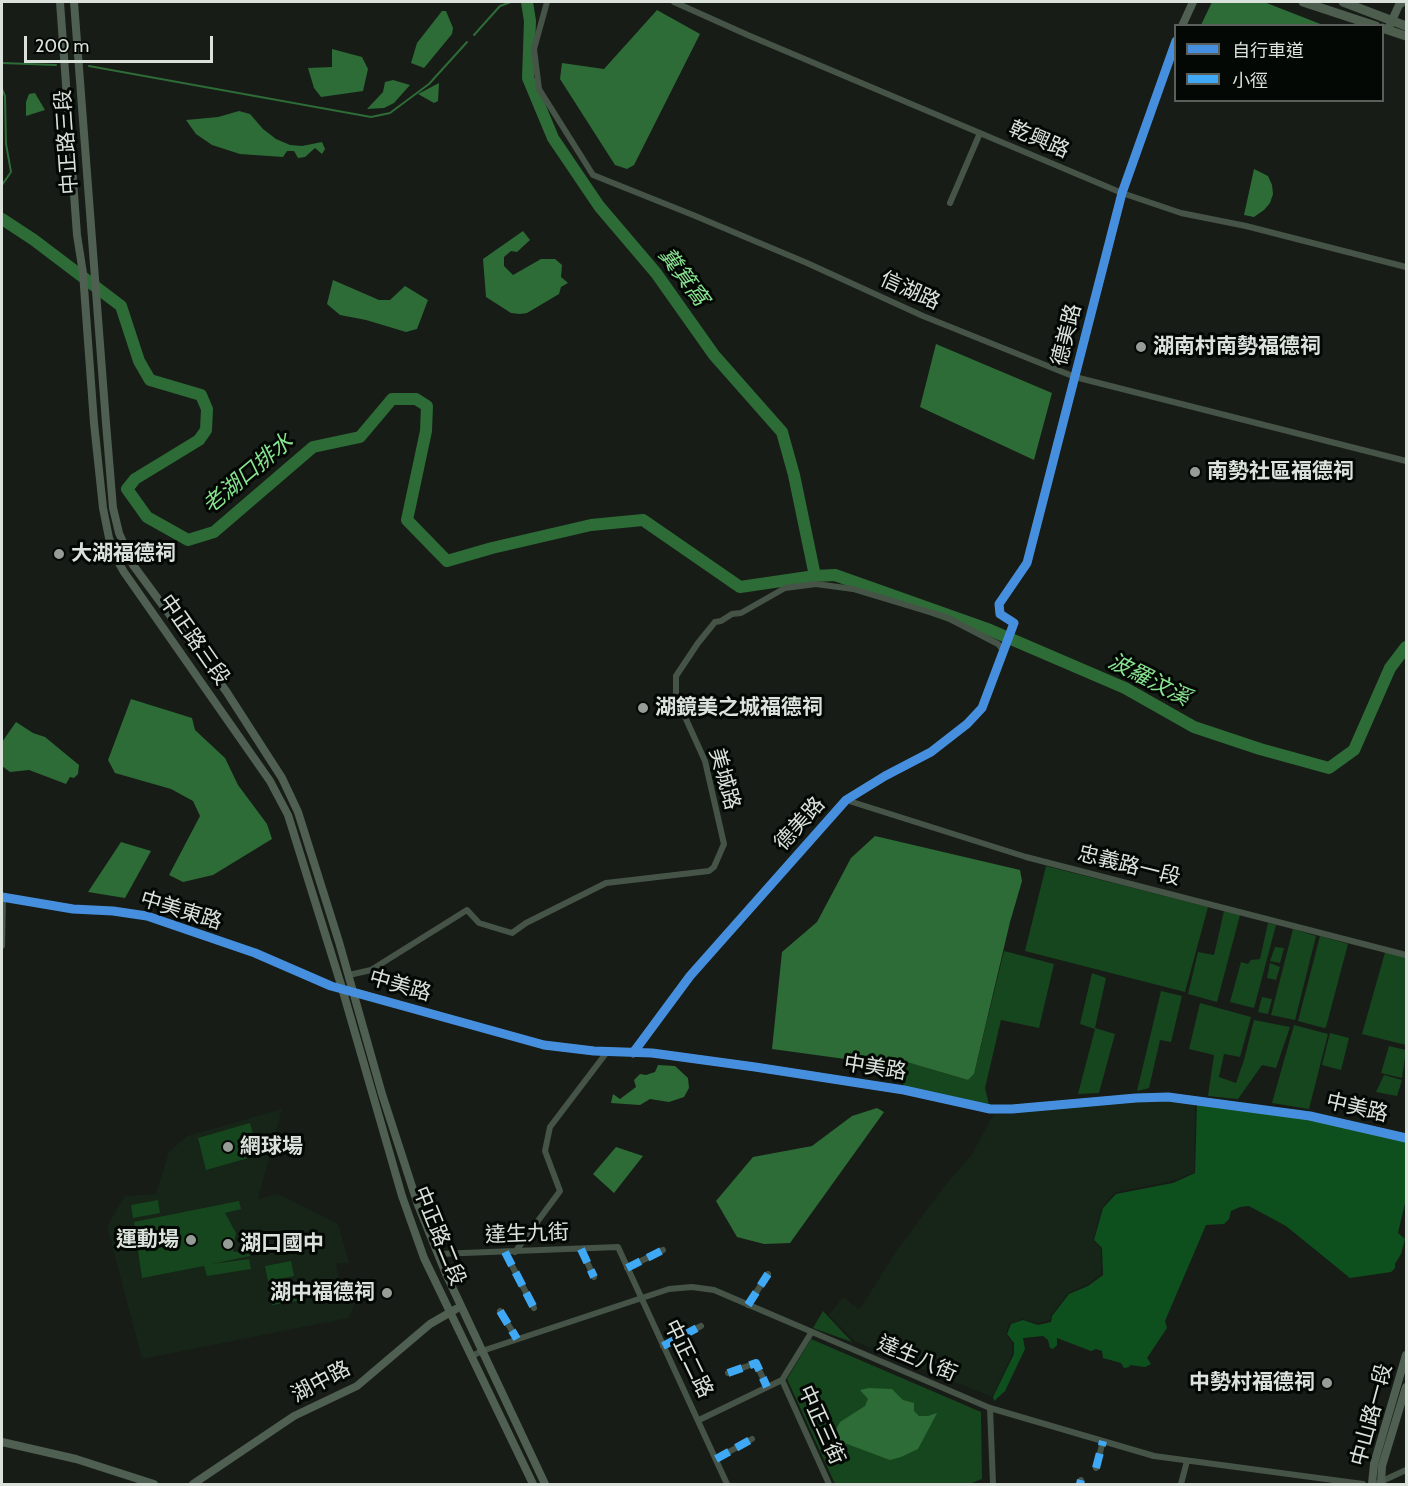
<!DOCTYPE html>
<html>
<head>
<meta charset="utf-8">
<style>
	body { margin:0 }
	#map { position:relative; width:1408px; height:1486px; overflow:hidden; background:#171c17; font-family:Cabin,"Noto Sans TC",sans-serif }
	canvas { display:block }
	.frame { position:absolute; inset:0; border:3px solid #dbe2db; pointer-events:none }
	.legend { position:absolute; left:1174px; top:24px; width:210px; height:78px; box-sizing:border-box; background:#040804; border:2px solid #5a5f5a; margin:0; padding:8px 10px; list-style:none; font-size:18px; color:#dbe2db }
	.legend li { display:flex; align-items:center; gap:12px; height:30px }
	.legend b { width:30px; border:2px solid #5a5f5a }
	.scale { position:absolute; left:24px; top:36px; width:189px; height:27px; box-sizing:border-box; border:3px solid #dbe2db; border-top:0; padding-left:8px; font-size:18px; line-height:21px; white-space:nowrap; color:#dbe2db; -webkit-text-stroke:4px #040804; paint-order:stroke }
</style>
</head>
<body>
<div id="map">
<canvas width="1408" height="1486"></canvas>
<div class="frame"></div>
<ul class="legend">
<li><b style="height:8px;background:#468fdf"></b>自行車道</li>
<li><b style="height:8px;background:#3fa9f5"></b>小徑</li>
</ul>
<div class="scale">200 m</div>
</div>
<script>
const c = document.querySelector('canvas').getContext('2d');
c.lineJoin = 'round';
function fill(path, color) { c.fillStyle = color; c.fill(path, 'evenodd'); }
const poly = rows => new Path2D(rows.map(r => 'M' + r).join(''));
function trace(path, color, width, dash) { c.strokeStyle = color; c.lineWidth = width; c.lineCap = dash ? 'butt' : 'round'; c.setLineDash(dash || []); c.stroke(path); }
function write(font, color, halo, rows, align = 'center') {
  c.font = font + ' Cabin,"Noto Sans TC",sans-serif'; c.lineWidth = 6; c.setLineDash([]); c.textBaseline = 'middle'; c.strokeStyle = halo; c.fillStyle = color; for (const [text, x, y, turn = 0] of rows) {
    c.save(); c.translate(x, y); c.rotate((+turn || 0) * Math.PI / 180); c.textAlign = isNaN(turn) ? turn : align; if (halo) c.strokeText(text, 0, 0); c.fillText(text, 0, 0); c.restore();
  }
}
const built = poly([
	[1169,1100,1195,1105,1194,1172,1173,1181,1116,1192,1102,1207,1093,1240,1101,1249,1101,1274,1088,1284,1068,1293,1051,1315,1050,1320,1038,1323,1023,1319,1009,1324,1006,1334,1012,1343,1012,1354,992,1397,856,1342,829,1315,843,1297,859,1310,900,1246,943,1188,972,1154,996,1110],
	[282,1109,258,1199,278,1194,338,1224,349,1263,336,1263,338,1275,341,1282,355,1281,357,1298,349,1318,142,1359,107,1226,125,1196,156,1194,169,1152,187,1136]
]);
const green = poly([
	[1046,866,1208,907,1185,992,1025,951],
	[1224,911,1240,915,1217,1002,1188,994,1198,952,1214,955],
	[1268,923,1276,925,1254,1008,1230,1002,1241,962,1248,964,1251,960,1260,959],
	[1293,929,1316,936,1295,1020,1271,1015],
	[1320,936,1348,944,1326,1027,1324,1028,1298,1021],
	[1275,947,1284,948,1280,963,1270,961],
	[1386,949,1406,955,1406,1045,1362,1034],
	[1004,951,1054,964,1039,1028,1001,1020,985,1088,990,1109,904,1090,902,1072,871,1071,872,1062,910,1063,968,1080,974,1074],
	[1270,963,1280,967,1276,980,1267,978],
	[1092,973,1106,978,1095,1028,1115,1034,1099,1093,1078,1094,1095,1029,1080,1024],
	[1161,991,1182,996,1171,1042,1160,1040,1149,1088,1137,1091],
	[1262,997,1272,999,1268,1014,1258,1012],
	[1200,1003,1251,1017,1240,1057,1224,1054,1219,1077,1236,1083,1244,1060,1254,1020,1290,1027,1276,1068,1262,1065,1238,1099,1208,1096,1214,1055,1189,1049],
	[1294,1025,1328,1034,1309,1109,1272,1103],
	[1330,1033,1349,1038,1341,1070,1322,1065],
	[1389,1046,1406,1050,1402,1078,1381,1073],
	[1384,1075,1402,1080,1397,1096,1376,1092],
	[250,1123,259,1155,206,1170,198,1138],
	[158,1200,160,1213,133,1218,131,1205],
	[239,1201,241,1209,225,1213,236,1233,233,1250,234,1252,248,1250,250,1256,212,1264,249,1259,251,1269,207,1276,204,1266,142,1278,134,1222],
	[291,1261,294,1276,268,1281,265,1266],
	[295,1290,297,1301,272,1305,270,1295],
	[823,1311,852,1342,813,1328],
	[811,1339,981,1412,982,1479,969,1484,835,1484,787,1379]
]);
const forest = poly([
	[1197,1104,1320,1121,1406,1142,1406,1199,1398,1233,1405,1239,1401,1254,1395,1264,1395,1268,1391,1272,1350,1278,1286,1226,1249,1206,1240,1207,1231,1211,1229,1219,1224,1224,1206,1225,1165,1321,1167,1328,1147,1358,1151,1364,1145,1367,1130,1365,1129,1367,1124,1368,1121,1363,1103,1358,1102,1351,1096,1349,1091,1351,1057,1338,1057,1345,1053,1349,1050,1348,1048,1340,1043,1336,1023,1338,1025,1349,1005,1391,994,1401,993,1397,1014,1354,1014,1343,1007,1334,1011,1324,1023,1320,1038,1325,1051,1322,1052,1316,1069,1294,1088,1286,1103,1275,1102,1248,1094,1240,1103,1208,1116,1194,1173,1183,1195,1173]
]);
const water = poly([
	[1212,2,1264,2,1323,25,1201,25],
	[657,10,700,34,634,165,627,169,615,165,560,79,562,63,604,69],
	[442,11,446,11,453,28,452,34,424,68,411,63,417,43],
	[332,49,362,57,368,69,363,91,321,97,314,88,308,68,332,67],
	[393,80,410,85,394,103,384,108,367,109,383,92,385,82],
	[439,83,438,101,434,103,418,94],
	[35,93,45,110,26,116,26,102,29,94],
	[239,111,250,114,263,129,276,139,290,145,302,146,322,142,325,149,322,154,315,148,305,157,298,158,294,151,287,151,283,157,240,154,212,145,196,134,186,120,218,117],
	[1254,169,1268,176,1272,185,1273,194,1270,203,1264,210,1254,217,1244,215],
	[523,231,530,240,517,252,511,251,504,257,504,266,513,275,541,259,555,259,562,265,561,277,568,283,561,287,559,294,527,313,520,314,511,313,486,297,483,259],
	[333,280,379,300,390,300,405,286,428,300,417,329,406,332,366,320,340,315,327,304],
	[936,344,1052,393,1034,460,920,407],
	[131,699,192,718,195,730,225,758,238,785,267,824,272,839,213,875,183,882,169,875,200,816,193,801,171,789,115,773,108,760],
	[16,722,33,733,45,737,79,765,78,774,74,778,70,777,66,784,29,770,10,772,2,766,2,742],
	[875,836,1020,870,1022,881,1010,922,974,1074,968,1080,910,1063,867,1062,772,1049,782,952,817,922,851,858],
	[121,842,151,851,125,898,88,892],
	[658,1065,675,1066,688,1078,689,1088,684,1097,669,1102,650,1099,640,1105,611,1103,613,1094,620,1099,636,1087,634,1080,640,1074,646,1075,655,1072],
	[877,1108,884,1112,790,1243,764,1244,737,1237,716,1201,753,1157,812,1146,852,1116],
	[616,1147,643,1156,614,1193,593,1174],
	[869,1388,892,1389,903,1400,914,1403,914,1411,919,1416,928,1416,937,1413,918,1449,901,1457,890,1460,831,1438,840,1422,865,1406,868,1399,860,1390]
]);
const stream = poly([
	[474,35,500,6,511,2],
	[2,63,56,65],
	[89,66,371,117,390,113,429,84,467,42],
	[2,89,5,96,6,144,11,172,2,185]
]);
const river = poly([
	[527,2,530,21,528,78,553,138,599,206,656,273,714,355,782,432,794,475,815,576],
	[2,219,34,240,121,306,139,361,150,380,201,395,207,409,206,430,199,440,135,479,127,489,147,517,188,540,214,532,313,447,360,437,392,399,416,399,427,406,426,431,407,520,447,561,492,548,591,525,643,520,740,587,815,576,835,575,990,630,1125,688,1194,727,1260,749,1329,768,1354,750,1390,668,1406,647]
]);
const street = poly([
	[547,2,534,49,539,89,593,175,693,215,807,263,923,316,1075,377,1406,461],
	[674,2,750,36,1122,193,1181,213,1246,226,1406,267],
	[950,203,980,133],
	[846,800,1026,857,1406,955],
	[2,897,73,909,113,911,147,916,255,953,331,986,342,988],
	[2,946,3,898],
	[349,975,371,970,467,910,479,923,512,933,526,923,606,883,709,871,714,867,724,844,705,761,676,697,676,676,698,643,715,622,721,621,732,614,741,613,785,588,816,584,853,589,946,617,998,644,1004,651],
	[581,1249,594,1277],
	[505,1252,534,1308],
	[515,1252,560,1191,545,1151,550,1127,607,1052],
	[438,1254,618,1247,727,1484],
	[627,1268,663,1250],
	[748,1305,768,1274],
	[500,1311,517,1339],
	[663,1346,701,1326],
	[472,1356,482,1351,669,1289,692,1287,714,1290,990,1408,1154,1456,1363,1484],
	[728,1373,756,1363,767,1387],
	[782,1380,829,1484],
	[990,1408,993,1484],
	[699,1420,782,1380,811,1333],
	[716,1459,752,1439],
	[1096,1468,1103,1441],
	[1378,1483,1406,1470],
	[1080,1484,1081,1480],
	[1181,1484,1187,1461]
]);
const secondary = poly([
	[60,2,77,235,83,273,94,423,103,508,109,538,116,558,124,572,270,781,288,815,342,988,402,1196,424,1258,533,1484],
	[74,2,106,423,113,508,119,533,133,565,226,691,282,778,298,812,339,942,382,1094,418,1205,446,1274,545,1484],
	[1182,26,1193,2],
	[1389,27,1399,5,1403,2],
	[350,991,544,1045,594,1051,652,1053,755,1067,904,1090,990,1109,1012,1109,1136,1098,1168,1097,1310,1116,1406,1138],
	[633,1053,690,976,846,800,885,776,931,752,967,724,982,708,1014,623,1000,614,999,604,1027,563,1122,193,1176,41],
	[2,1442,76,1459,154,1484],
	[193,1484,294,1416,357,1386,430,1324,456,1309],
	[1372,1484,1374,1464,1406,1355],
	[1381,1484,1382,1466,1406,1387]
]);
const primary = poly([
	[1303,2,1376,26],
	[1343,2,1406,26],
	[1382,28,1406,36]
]);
const quiet = poly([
	[581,1249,594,1277],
	[505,1252,534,1308],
	[627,1268,663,1250],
	[748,1305,768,1274],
	[500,1311,517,1339],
	[663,1346,701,1326],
	[728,1373,756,1363,767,1387],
	[716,1459,752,1439],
	[1096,1468,1103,1441],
	[1080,1484,1081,1480]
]);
const cycleway = poly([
	[2,897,73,909,113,911,147,916,255,953,331,986,544,1045,594,1051,652,1053,755,1067,904,1090,990,1109,1012,1109,1136,1098,1168,1097,1310,1116,1406,1138],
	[633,1053,690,976,846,800,885,776,931,752,967,724,982,708,1014,623,1000,614,999,604,1027,563,1122,193,1176,41]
]);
const markers = [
	[1141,347,6,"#969d96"],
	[1195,472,6,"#969d96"],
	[59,554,6,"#969d96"],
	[643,708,6,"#969d96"],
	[228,1147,6,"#969d96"],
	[191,1240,6,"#969d96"],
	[228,1244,6,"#969d96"],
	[387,1293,6,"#969d96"],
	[1327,1383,6,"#969d96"]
];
const streetNames = [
	["乾興路",1039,140,23],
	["中正路三段",67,142,-94],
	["信湖路",910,291,24],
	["德美路",1067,335,-76],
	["中正路三段",194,640,55],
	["美城路",724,779,74],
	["德美路",800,824,-48],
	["忠義路一段",1129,866,14],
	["中美東路",181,911,17],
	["中美路",400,986,16],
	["中美路",875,1068,9],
	["中美路",1357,1108,13],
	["達生九街",527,1234,-2],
	["中正路二段",439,1236,68],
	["中正二路",688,1359,64],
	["達生八街",917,1359,23],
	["湖中路",321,1382,-28],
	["中山路一段",1372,1415,-75],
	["中正三街",821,1425,66]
];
const poiNames = [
	["湖南村南勢福德祠",1153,347],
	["南勢社區福德祠",1207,472],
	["大湖福德祠",71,554],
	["湖鏡美之城福德祠",655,708],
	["網球場",240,1147],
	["運動場",179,1240,"right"],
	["湖口國中",240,1244],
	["湖中福德祠",375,1293,"right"],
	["中勢村福德祠",1315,1383,"right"]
];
const waterNames = [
	["糞箕窩",683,277,53],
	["老湖口排水",248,474,-40],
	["波羅汶溪",1149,680,27]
];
fill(built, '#162517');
fill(green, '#16461e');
fill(forest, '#0e501d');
fill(water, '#2d6c36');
trace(stream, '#2d6c36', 2);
trace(river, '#2d6c36', 12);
trace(street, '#465347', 6);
trace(secondary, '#4f5f51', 8);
trace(primary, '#4d5d4e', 9);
trace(quiet, '#3fa9f5', 8, [15, 8]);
trace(cycleway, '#468fdf', 9);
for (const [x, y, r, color] of markers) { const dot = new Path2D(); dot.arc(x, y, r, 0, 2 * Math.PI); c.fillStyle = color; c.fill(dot); trace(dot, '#040804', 2); }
write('21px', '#dbe2db', '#040804', streetNames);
write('bold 21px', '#dbe2db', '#040804', poiNames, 'left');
write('italic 22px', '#88e491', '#040804', waterNames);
</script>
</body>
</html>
